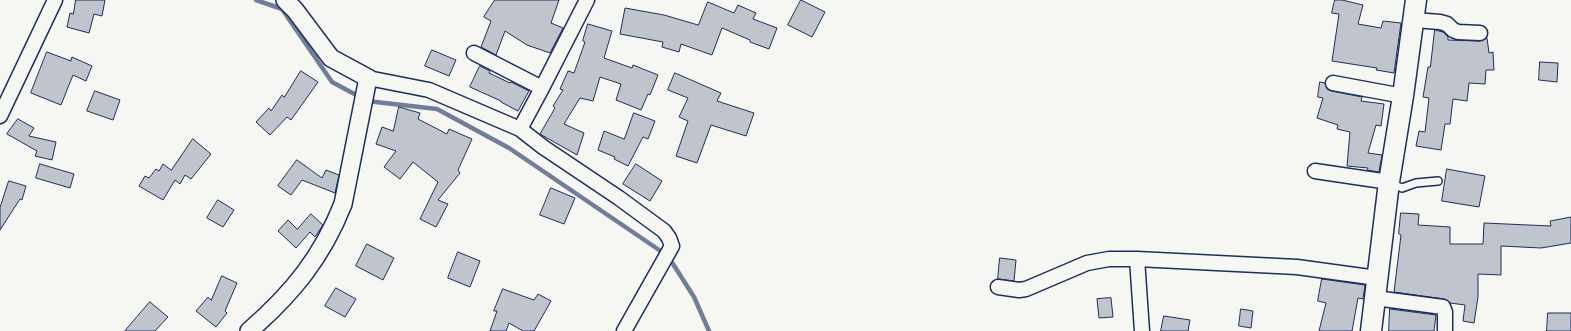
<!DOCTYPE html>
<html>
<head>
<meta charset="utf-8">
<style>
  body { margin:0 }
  canvas { display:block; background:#f6f6f2 }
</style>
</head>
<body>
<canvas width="1571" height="331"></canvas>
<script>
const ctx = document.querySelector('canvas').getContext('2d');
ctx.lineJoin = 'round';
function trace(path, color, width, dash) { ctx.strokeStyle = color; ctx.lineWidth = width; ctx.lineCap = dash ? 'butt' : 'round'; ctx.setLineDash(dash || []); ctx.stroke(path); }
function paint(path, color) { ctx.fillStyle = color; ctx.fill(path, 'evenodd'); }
trace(new Path2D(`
  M256,0l26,9 50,73 28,15
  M367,101l70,8 72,39 159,108 26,41 15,34`), '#717e99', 4.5);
const building = new Path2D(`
  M76,0h29l-3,16 -8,-2 -5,19 -22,-6 3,-14 3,1z
  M495,0h64l-8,23 12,5 -13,25 -23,-8 -22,-14 -9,24 -15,-8 10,-26 -7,-4z
  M801,0l24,12 -13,25 -24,-12z
  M1335,0h7l21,5 -5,19 23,4 2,-7 18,2 -7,50 -18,-3 1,-2 -45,-7 7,-47 -7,-1z
  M708,2l26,11 4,-8 18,8 -3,6 24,9 -8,21 -19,-7v-2l-28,-12 -10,27 -31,-11 -2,8 -17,-5 1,-5 -43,-8 5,-26 39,7 34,10z
  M588,24l24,7 -8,27 28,10 1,-3 25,10 -8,20 -2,-1 -7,16 -25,-10 5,-16 -21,-7 -7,24 -13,-3 -16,26 20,9 -7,22 -37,-21 15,-26 -2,-2 10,-16 -3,-1 8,-18 6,2 11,-31 -2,-1z
  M1435,30l8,2 5,5v3l32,1 7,-3 2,15 4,-1 1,18h-8l-1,14 -16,-1 -2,18 -14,-2 -3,25h-5l-4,26 -25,-4 3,-15 6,1 4,-34 -6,-1 5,-30h2z
  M432,50l24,10 -7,16 -24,-10z
  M47,52l24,9 1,-4 20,9 -6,15 -13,-6 -12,30 -30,-12z
  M1540,62l18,1 -1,19 -18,-2z
  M480,66l10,5 -1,2 21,10 1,-1 18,9 -11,20 -17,-9v-1l-31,-14z
  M301,71l17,11 -27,38 -4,-3 -17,18 -14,-13 13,-14 2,3 11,-16 2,2z
  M675,73l46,20 -4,8 37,12 -8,23 -35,-11 -14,38 -21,-7 12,-35 -9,-4 9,-19 -20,-8z
  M1320,82l5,1 2,6 4,2 31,6 -1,4 23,3 -3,22 -5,-1 -8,28 14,2 -3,17 -12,-2 1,-2 -21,-2 3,-34 -13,-3 1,-4 -21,-7 6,-20 -5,-1z
  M95,91l25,9 -7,20 -26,-9z
  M399,107l21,6 -2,6 29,15 2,-5 23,10 -14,31 2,3 -22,27 10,4 -12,23 -16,-8 18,-37 -25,-20 -13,17 -16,-12 12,-16 -20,-7 6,-17 11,4z
  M634,113l21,8 -7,18 -5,-2 -15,29 -14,-7 1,-2 -17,-7 6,-19 20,8z
  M18,119l16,9 -5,8 27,6 -4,18 -17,-4 2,-5 -30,-17z
  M193,139l18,15 -20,25 -6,-4 -5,9 -5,-4 -12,20 -24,-14 6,-10 4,2 7,-9 3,2 4,-7 8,6z
  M297,160l25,18 4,-8 13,5 -4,18 -33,-13 -11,15 -13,-9z
  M40,164l34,10 -4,14 -34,-10z
  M636,164l26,17 -12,20 -27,-17z
  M1447,169l38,7 -6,31 -37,-6z
  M9,181l17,5 -4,14 -2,-1 -20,31v-22z
  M551,188l24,10 -11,26 -24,-9z
  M218,200l16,10 -11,17 -16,-9z
  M1401,213l18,1 -1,11 32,2v17h33l1,-21 67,3 -1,-5 21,-4v26l-30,5 -40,-2v29l-23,-1v23l-4,26 -11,-2 2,-16 -15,-2 -6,-4 -50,-7 7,-57 -2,-1z
  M311,214l12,11 -8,12 -5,-5 -14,16 -18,-17 10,-11 9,9z
  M367,244l27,14 -11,22 -27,-14z
  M458,252l22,9 -10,26 -22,-9z
  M1000,258l16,2 -2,21 -16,-2z
  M222,276l15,7 -12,28 2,2 -11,14 -20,-16 12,-14 3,3z
  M1322,279l43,6 -2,14 -5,-1 -6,33h-33l7,-28 -8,-2z
  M336,288l20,11 -11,18 -20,-11z
  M503,289l31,11 4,-6 13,7 -17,30h-11l-14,-8 -3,8h-16l7,-20h-3z
  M1111,298l2,19 -14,1 -2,-19z
  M150,302l18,15 -13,14h-30z
  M1241,309l12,2 -2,17 -12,-2z
  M1390,309l46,6 -2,16h-45z
  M1548,313h23v18h-24z
  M1164,316l26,4 -2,11h-27z`);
paint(building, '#c0c4cd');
trace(building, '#1b2f5e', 1);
const service = new Path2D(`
  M1390,183l12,5 14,-5 22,-2`);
const minor = new Path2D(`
  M1414,20l26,2 7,2 6,6 5,2 22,1
  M474,53l68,35
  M368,78l61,12 91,39 23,18 76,51 45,33 5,7 3,8 -48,85
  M1333,83l70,13
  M0,116l55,-116
  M520,129l22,-41 45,-88
  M1315,171l74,11
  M1137,259l5,72
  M998,287l21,3 7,-1 61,-26 22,-4h28l160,8 80,11
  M1375,298l68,9 2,5v19`);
const tertiary = new Path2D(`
  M249,331c43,-37 73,-74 94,-127l25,-126 -37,-20 -36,-48 -10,-10`);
const secondary = new Path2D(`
  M1371,331l18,-149 14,-86 13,-96`);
trace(service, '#1b2f5e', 10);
trace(minor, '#1b2f5e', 17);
trace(tertiary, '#1b2f5e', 20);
trace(secondary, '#1b2f5e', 23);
trace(service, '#f6f6f2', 7);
trace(minor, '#f6f6f2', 14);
trace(tertiary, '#f6f6f2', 17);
trace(secondary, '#f6f6f2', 20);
</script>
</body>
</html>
